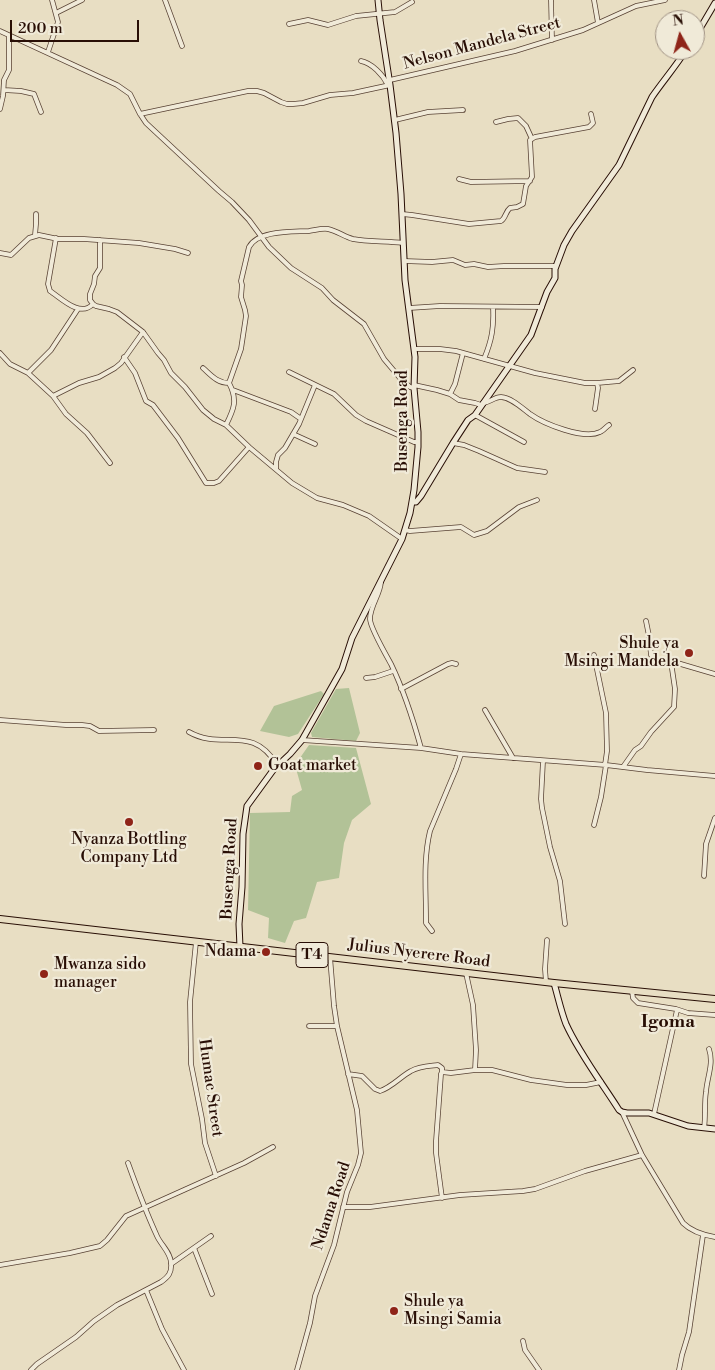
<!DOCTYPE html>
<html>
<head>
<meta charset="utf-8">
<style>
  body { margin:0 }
  #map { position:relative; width:715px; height:1370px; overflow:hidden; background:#e8dec3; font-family:"Libre Bodoni",serif }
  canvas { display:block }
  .north { position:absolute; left:655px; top:10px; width:50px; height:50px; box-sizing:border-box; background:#f0ead8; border:1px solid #a09284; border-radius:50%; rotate:353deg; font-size:14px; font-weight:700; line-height:20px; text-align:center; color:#280e05 }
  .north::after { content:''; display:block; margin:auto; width:18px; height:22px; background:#8f2418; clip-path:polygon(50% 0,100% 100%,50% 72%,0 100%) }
  .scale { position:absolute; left:10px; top:20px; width:129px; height:22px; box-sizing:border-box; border:2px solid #280e05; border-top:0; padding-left:6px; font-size:15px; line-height:18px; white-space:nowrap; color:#280e05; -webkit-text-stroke:4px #f0ead8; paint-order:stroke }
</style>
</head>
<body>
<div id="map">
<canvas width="715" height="1370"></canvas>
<div class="north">N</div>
<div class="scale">200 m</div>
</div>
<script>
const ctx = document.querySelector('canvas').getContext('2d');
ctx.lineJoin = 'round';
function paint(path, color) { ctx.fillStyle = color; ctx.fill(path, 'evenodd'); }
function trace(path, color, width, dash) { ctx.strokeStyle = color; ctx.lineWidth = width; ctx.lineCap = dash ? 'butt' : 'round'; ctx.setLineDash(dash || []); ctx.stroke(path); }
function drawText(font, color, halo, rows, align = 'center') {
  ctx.font = font + ' "Libre Bodoni",serif'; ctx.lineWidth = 4.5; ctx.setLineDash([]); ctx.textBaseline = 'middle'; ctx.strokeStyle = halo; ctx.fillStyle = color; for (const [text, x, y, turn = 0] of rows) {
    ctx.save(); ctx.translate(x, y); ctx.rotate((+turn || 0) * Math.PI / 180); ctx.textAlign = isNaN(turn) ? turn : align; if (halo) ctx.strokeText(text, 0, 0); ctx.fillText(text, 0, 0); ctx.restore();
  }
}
paint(new Path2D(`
  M349,688l11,45 -4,8 -44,-4 -1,-4 25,-44z
  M321,691l3,3 -26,40 -9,3 -29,-6 14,-25z
  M309,745l47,3 15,56 -19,16 -8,23 -5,35 -22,4 -11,36 -12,3 -9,22 -17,-5 1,-20 -21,-8 2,-97 40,-1 2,-16 10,-6 -7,-25z`), '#b2c297');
const street = new Path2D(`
  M165,0l17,46
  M551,0l1,40
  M594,0l4,23
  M56,13l26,-13
  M289,24l19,-4 20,5 28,-9 39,-4 17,-10
  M0,31l117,54 13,9 10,20 6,9 73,68 13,11 17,18 20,27 22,21 31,20 11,12 31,24 20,35 16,19 10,9 4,1
  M48,52l10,-30 -6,-22
  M361,61c11,2 22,14 27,24
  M390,80l125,-29 68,-21 53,-24 29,-6
  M4,90l17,1 13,3 7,18
  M0,109l3,-13 1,-16 5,-10v-34
  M140,114l108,-23h9l7,2 17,9 6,2h6l10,-1 27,-8 23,-2 37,-8
  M395,120l33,-8 35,-2
  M496,122l12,-3 10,-1 8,8 6,13
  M459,179l12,3 59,-1
  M402,214l10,1 57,9 32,-3c5,-3 4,-9 9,-13l7,-1 6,-3 3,-18 6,-9 -2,-37 5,-3 54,-10 4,-4 -2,-9
  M35,235l1,-11v-10
  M56,238l-8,46 2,7c11,7 30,27 43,13
  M100,240v28l-5,8 -1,8 -4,10v6l3,4 3,2 13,3 8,3 26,20 15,21 6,7 7,13 14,14 18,23 11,9 12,6 23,22 43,36 25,15 26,7 26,11 33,23
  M0,253l11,2 18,-17 10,-3 19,4h26l55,4 36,6 13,4
  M404,261l28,1 21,-2 12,5 9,-1 14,3 16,-1h52
  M409,308l31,-2 102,1
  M414,349h26l16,2 79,22 50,10h12l1,5 -3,21
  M0,353l10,11 18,9 25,23 13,18 21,19 23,30
  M124,357l11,16 11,28 7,4 25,33 28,45h8l5,-2 30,-34
  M484,359c8,-19 10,-32 9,-52
  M203,368c8,7 14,15 26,15
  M289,372l45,22 22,21 10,6 48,21h4
  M28,373l23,-23 27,-41
  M597,383l22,-2 14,-11
  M414,385l23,5 13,4 9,6 16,3 6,2
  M233,390l58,22 10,7
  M450,394l5,-10 8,-31
  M53,396l26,-13 20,-6 16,-9 6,-5 22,-31
  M483,403c6,0 11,-6 18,-6 11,1 21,11 29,17 14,10 54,26 70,18 3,-1 6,-5 9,-7
  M475,415l49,27
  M226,425c8,-16 12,-25 3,-42l12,-34 5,-33 -1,-6 -4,-13 1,-12 -1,-4 8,-34c9,-17 43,-15 60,-16 7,-1 13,-3 19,-2 9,2 17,8 25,10 15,3 34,2 50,4
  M293,434l22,10
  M453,443l11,2 15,6 38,17 28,4
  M276,469v-7l2,-7 7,-7 14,-24 16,-39
  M405,530l5,1 51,-4 13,8 13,-4 32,-24 18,-7
  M381,582c-1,13 -11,24 -11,37 0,8 16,36 21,45 13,27 22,55 30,84
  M646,621l3,15 2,19 2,2 6,3 15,2 41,12
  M594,655l12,58 1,38 -2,14
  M366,678l9,-1 18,-6
  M401,689l47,-25 4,-1 4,1
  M485,710l28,48
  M0,720l66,5h16l8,1 9,5 55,-1
  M189,732c33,19 63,-9 88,33
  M302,740l119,8 40,6 145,11 41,5 68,6
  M543,761l-2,38 1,9 8,39 10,34 5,43
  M623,767l12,-17 6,-4 10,-14 23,-25 1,-18 -4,-27
  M594,825l7,-28 5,-32
  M704,876l2,-32 9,-26
  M432,931l-6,-8v-4c0,-29 -3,-59 4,-88l26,-62 5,-15
  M196,942l-6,60 1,62 11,55 3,24 11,33
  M466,973l7,32 3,45 -1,20
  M546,982l-1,-13 2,-29
  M632,991l1,7 5,5 38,6 12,4 27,2
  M309,1026h28
  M348,1074l14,2 13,13 5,2c12,-4 20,-14 31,-20 8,-5 18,-5 27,-6l4,3v4
  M622,1112l20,43 41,68c9,9 20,12 32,14
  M654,1114l23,-104
  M704,1128c2,-12 0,-24 2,-36 1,-15 8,-28 3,-43
  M442,1198l-6,-45v-12l5,-67 1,-2 9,1 24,-3h17l39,10 36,5h19l15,-3
  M343,1207h27l90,-12 63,-4 12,-2 50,-18 57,-16
  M194,1248l18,46
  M171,1264l40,-28
  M0,1265l70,-12 30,-7 7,-6 19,-24 118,-53 29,-16
  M146,1290l16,39 22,41
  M523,1341l2,9 14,20
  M31,1370l6,-6 39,-27 18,-16 23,-16 44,-23c7,-5 11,-9 10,-19 0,-10 -10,-18 -14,-27 -11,-24 -20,-48 -29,-73
  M297,1370l13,-47 5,-27 19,-51 13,-53 11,-27 3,-12 -4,-43 -20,-84 -3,-20 -4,-49
  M679,1370l3,-15 7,-23 14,-97`);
const secondary = new Path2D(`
  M695,37l20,-34
  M412,502h4l5,-6 32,-53 15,-23 7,-5 56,-80 16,-43 8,-14v-9l9,-24 8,-14 47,-66 33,-68c11,-16 24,-31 34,-47
  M240,947l-1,-23 3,-37 1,-53 4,-28 27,-37 16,-15 12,-14 40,-71 10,-31 50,-99 8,-26 4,-23 4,-43v-15l-4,-44 1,-31 -10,-77 -4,-86 -5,-61 -6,-48 -10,-65 -2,-20
  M554,983c4,14 7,28 12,41 13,29 36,59 53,86l3,2 5,1h22l39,13 27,3`);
const highway = new Path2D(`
  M0,919l554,64 161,16`);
trace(street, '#584234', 5.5);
trace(secondary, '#280e05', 7);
trace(highway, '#280e05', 8);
trace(street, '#f0ead8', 4);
trace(secondary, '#f0ead8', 5);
trace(highway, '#e8dec3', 6);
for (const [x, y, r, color] of [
  [689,653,5,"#8f2418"],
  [258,766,5,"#8f2418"],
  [129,822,5,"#8f2418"],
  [266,952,5,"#8f2418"],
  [44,974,5,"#8f2418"],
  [394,1311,5,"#8f2418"]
]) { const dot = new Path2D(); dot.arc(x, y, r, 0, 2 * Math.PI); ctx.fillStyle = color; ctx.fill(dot); trace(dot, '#f0ead8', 2); }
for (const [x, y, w] of [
  [312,955,32]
]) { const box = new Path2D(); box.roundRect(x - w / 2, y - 12.5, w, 25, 4); ctx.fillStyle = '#f0ead8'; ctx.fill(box); trace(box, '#280e05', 1); }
drawText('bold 15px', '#280e05', null, [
  ["T4",312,955]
]);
drawText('16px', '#280e05', '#f0ead8', [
  ["Nelson Mandela Street",482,44,-15],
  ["Busenga Road",403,421,-90],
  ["Busenga Road",230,869,-87],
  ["Julius Nyerere Road",419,954,7],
  ["Humac Street",210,1088,82],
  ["Ndama Road",332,1206,-72]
]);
drawText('16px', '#280e05', '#f0ead8', [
  ["Shule ya",679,644,"right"],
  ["Msingi Mandela",679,662,"right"],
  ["Goat market",268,766],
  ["Nyanza Bottling",129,840,"center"],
  ["Company Ltd",129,858,"center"],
  ["Ndama",256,952,"right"],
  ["Mwanza sido",54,965],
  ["manager",54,983],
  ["Shule ya",404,1302],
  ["Msingi Samia",404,1320]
], 'left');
drawText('bold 18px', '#280e05', '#f0ead8', [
  ["Igoma",668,1023]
]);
</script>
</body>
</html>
